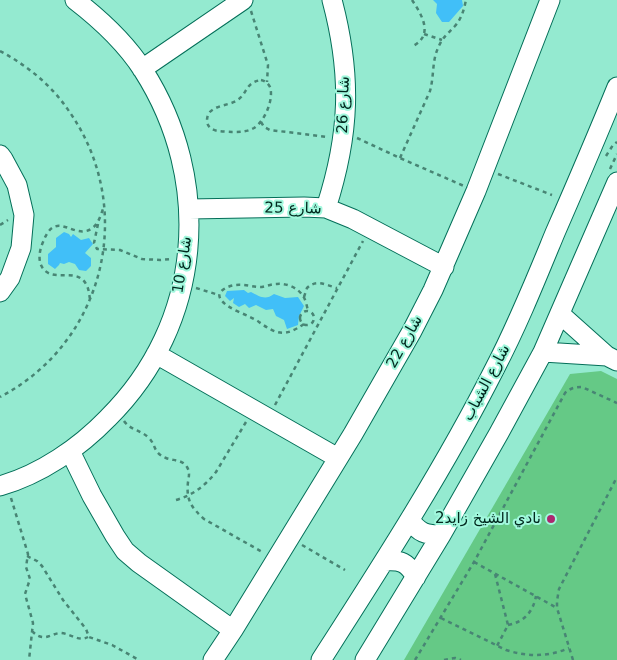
<!DOCTYPE html>
<html>
<head>
<meta charset="utf-8">
<style>
  body { margin:0 }
  canvas { display:block; background:#94ead0 }
</style>
</head>
<body>
<canvas width="617" height="660"></canvas>
<script>
const ctx = document.querySelector('canvas').getContext('2d');
ctx.lineJoin = 'round';
function paint(path, color) { ctx.fillStyle = color; ctx.fill(path, 'evenodd'); }
function trace(path, color, width, dash) { ctx.strokeStyle = color; ctx.lineWidth = width; ctx.lineCap = dash ? 'butt' : 'round'; ctx.setLineDash(dash || []); ctx.stroke(path); }
function drawText(font, color, halo, rows, align = 'center') {
  ctx.font = font + ' "DejaVu Sans","Noto Sans Arabic",sans-serif'; ctx.lineWidth = 4; ctx.setLineDash([]); ctx.textBaseline = 'middle'; ctx.strokeStyle = halo; ctx.fillStyle = color; for (const [text, x, y, turn = 0] of rows) {
    ctx.save(); ctx.translate(x, y); ctx.rotate((+turn || 0) * Math.PI / 180); ctx.textAlign = isNaN(turn) ? turn : align; if (halo) ctx.strokeText(text, 0, 0); ctx.fillText(text, 0, 0); ctx.restore();
  }
}
paint(new Path2D(`
  M433,0h29l1,6 -14,16h-7l-6,-9 1,-9z
  M64,232l5,2 2,3 2,-3 8,6 8,-2 4,6 -8,9 6,5v8l-5,5 -7,-1 -4,-6 -6,-2 -5,2 -4,-1 -1,2 -4,4 -7,-5v-10l8,-7v-9z
  M244,290l4,3 3,-1c8,4 14,9 23,2l11,4 13,-1 6,9 -5,10 -1,9 -11,4 -3,-9 -8,-4 -3,-7 -7,1 -10,-5 -7,3 -4,-4 -6,3 -6,-4 1,-5 -4,3 -5,-5 2,-5z`), '#41bff8');
paint(new Path2D(`
  M601,371l16,8v281h-213l166,-286z`), '#65c986');
const minor = new Path2D(`
  M142,69l101,-69
  M0,155l3,4 14,26 7,30 -3,33 -11,30 -10,14
  M326,208c24,-74 26,-133 6,-208
  M189,209l115,-2 22,1 27,11 91,48
  M560,314l47,42 10,5
  M543,352l64,4
  M156,354l182,104
  M70,451l22,45 23,40 10,15 14,12 94,67
  M0,486c41,-12 79,-38 108,-68 95,-94 106,-237 35,-348 -18,-28 -42,-50 -68,-70
  M410,520c9,13 16,15 31,15
  M385,561c16,-1 22,1 31,16
  M213,660l20,-30 120,-196 59,-103 21,-41 43,-99 74,-191
  M321,660c61,-95 123,-191 174,-292 23,-44 41,-89 60,-135 21,-48 42,-97 62,-146
  M365,660l76,-125 58,-102 44,-81 74,-170`);
trace(minor, '#046f59', 21);
trace(new Path2D(`
  M412,0c10,15 22,35 1,46
  M251,11l17,54 -1,17
  M424,34l18,6
  M0,51c26,14 49,32 66,56 72,97 41,234 -66,290
  M261,80c4,1 7,3 9,7 4,12 -5,34 -16,41 -7,4 -14,4 -22,4 -9,-1 -24,1 -25,-11 0,-4 1,-8 4,-10 7,-6 18,-6 25,-10 13,-8 8,-18 25,-21z
  M261,122l3,5 6,3 58,7
  M357,138l43,20 64,28
  M606,156l7,-11 4,-3
  M400,158l30,-67c4,-14 2,-30 8,-43 5,-12 10,-14 17,-22 7,-8 9,-17 11,-26
  M610,169l7,-15
  M498,174l54,21
  M98,224l-4,19 3,6 23,1 22,9 18,1 11,-1
  M0,225l8,-5
  M196,288l23,7
  M304,297l3,-9c9,-9 19,-3 30,0
  M90,299c-1,-5 -1,-10 -4,-15 -10,-18 -36,1 -45,-19 -3,-7 -1,-16 2,-23 13,-34 30,-2 48,-13 8,-5 10,-15 13,-23
  M300 318a7 7 0 1 1 14 0a7 7 0 1 1-14 0Z
  M304,324c-19,13 -27,11 -45,-2 -9,-7 -34,-13 -39,-24 -2,-4 1,-7 4,-9 13,-8 25,-2 38,-2 5,-1 10,-3 15,-3 10,-1 21,4 26,12 3,4 4,11 5,15
  M275,405l88,-164
  M124,421c6,9 17,9 25,17 7,7 4,15 17,20 7,3 16,1 21,9 3,5 2,9 1,15 -2,18 3,25 16,37l60,34
  M11,498l17,56 -2,13 4,12 -5,15 8,29 -4,37
  M176,500c17,-5 29,-14 40,-28l30,-50
  M302,545l43,25
  M27,556l10,5 5,5 21,34 23,29 3,8 23,8 27,15
  M474,562l83,46
  M495,574l13,51 -11,21
  M441,618l65,32c22,7 42,7 63,-2
  M508,625c16,-3 25,-13 28,-29
  M32,631c3,3 5,5 10,6 7,1 12,-4 19,-4 11,1 17,9 27,4
  M415,660l59,-98 91,-169c6,-5 9,-6 17,-6l35,16
  M444,660l11,-2 6,2
  M573,660l-16,-52v-7l2,-12 58,-112`), '#488574', 2.5, [4, 4]);
trace(minor, '#fff', 19);
for (const [x, y, r, color] of [
  [551,519,5,"#ac276f"]
]) { const dot = new Path2D(); dot.arc(x, y, r, 0, 2 * Math.PI); ctx.fillStyle = color; ctx.fill(dot); trace(dot, '#a1f8dd', 2); }
drawText('15px', '#01281e', '#a1f8dd', [
  ["شارع 26",344,105,-88],
  ["شارع 25",293,209,1],
  ["شارع 10",183,265,-81],
  ["شارع 22",405,342,-61],
  ["شارع الشباب",487,383,-62]
]);
drawText('15px', '#01281e', '#a1f8dd', [
  ["نادي الشيخ زايد2",541,519]
], 'right');
</script>
</body>
</html>
